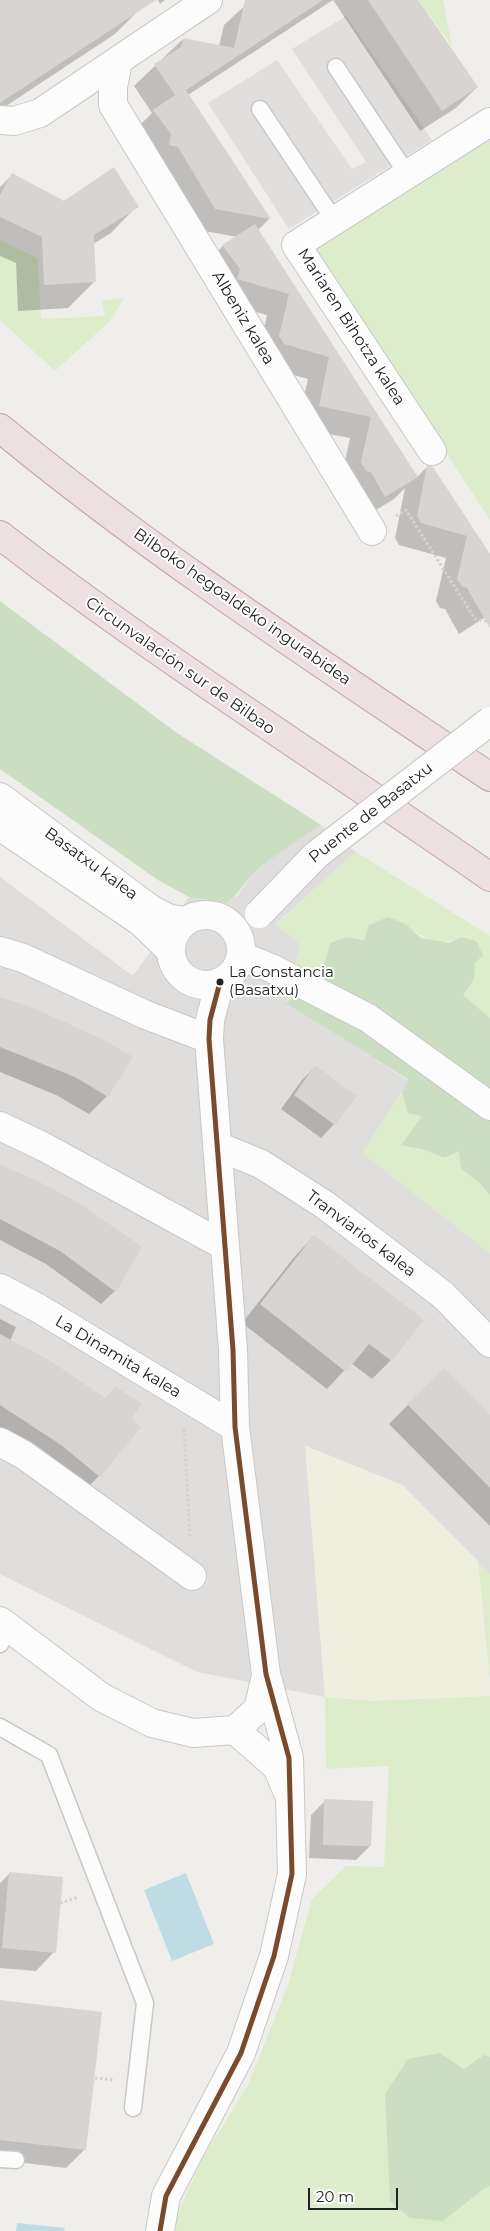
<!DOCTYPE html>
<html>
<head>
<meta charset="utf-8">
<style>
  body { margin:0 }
  #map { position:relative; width:490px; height:2231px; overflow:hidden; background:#f0eeeb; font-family:Montserrat,sans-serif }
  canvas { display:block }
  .scale { position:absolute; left:308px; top:2188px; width:90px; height:22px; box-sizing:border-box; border:2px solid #222; border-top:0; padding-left:6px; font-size:15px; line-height:18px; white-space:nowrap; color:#222; -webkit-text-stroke:4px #fff; paint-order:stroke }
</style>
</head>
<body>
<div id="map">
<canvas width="490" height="2231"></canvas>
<div class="scale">20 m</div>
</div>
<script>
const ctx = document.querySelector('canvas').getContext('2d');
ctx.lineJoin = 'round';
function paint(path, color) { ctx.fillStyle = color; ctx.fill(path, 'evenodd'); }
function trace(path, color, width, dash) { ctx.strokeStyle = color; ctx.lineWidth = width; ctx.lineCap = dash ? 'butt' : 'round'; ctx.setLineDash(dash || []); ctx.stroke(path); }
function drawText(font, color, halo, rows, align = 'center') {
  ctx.font = font + ' Montserrat,sans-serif'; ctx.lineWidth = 4; ctx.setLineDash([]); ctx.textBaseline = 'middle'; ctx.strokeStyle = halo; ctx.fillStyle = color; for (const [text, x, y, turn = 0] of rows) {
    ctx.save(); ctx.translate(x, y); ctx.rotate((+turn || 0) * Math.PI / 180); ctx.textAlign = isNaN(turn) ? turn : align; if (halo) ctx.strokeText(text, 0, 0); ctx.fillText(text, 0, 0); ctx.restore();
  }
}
paint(new Path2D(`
  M321,825l35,27 -80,72 24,20 -14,58 123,79 -46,72 127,100v321l-88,-89 -96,-39 19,251 -128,-25 -197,-98v-697l133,99 56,-79 38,6 11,-8 11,-17 25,-22z`), '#dfdedc');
paint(new Path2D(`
  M305,1446l97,39 76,76 12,135 -116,5 -49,-4z`), '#efefdf');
paint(new Path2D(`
  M418,0h25l9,46z
  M489,140l1,1v379l-177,-271 165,-108z
  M0,240l38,18 3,61 64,-3 -3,-15 22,-3 -13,22 -56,51 -55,-51z
  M356,852l134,84v82l-27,-23c19,-27 12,-31 -2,-58 -22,11 -38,2 -55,-13l-42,16 -18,-3 -16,6c-7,34 -19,39 -44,60l14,-59 -24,-19z
  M402,1092l7,20 14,4 -22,29 24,5 20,8 15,-7 1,18 18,13 11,13v58l-128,-100z
  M478,1562l12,12v108l-12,-121z
  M490,1696v361l-6,-1 -20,13 -24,-16 -51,105 1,43 92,-11 8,-4v45h-316l2,-15 28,-60 44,-71 40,-100 24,-86 34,-33 38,1 5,-101 -63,3 -1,-72 49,4z`), '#ddeccb');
paint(new Path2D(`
  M0,601l177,132 144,92c-24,16 -49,31 -70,51 -9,9 -13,19 -24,27l-38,-6 -31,-17 -158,-111z
  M388,917l18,7 15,14 28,5 12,-6 15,4 7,14 -8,8 -1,16 -11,16 27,23v177l-11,-13 -18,-13 -2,-18 -14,7 -20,-8 -24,-5 21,-29 -14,-3 -6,-21 7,-12 -123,-77c25,-21 37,-26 44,-60l16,-6 18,3 5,-15z
  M440,2053l24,16 20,-14 6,2v129l-8,4 -39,31 -33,-3 -20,-17 -5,-107 23,-35z`), '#cbdec1');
paint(new Path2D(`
  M346,16l86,124 -143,89 -81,-126 69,-43 75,109 14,-7 -74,-113z`), '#e0dfde');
paint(new Path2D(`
  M186,1873l28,71 -42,17 -28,-71z
  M17,2223l48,5 -1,3h-48z`), '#bfdbe3');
paint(new Path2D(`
  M0,0h131l7,11 -23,23 -115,76z
  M158,0h7l-5,4z
  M251,0h82l-145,95 81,124 -12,12 160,246 10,-10 63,90v57l-31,20 -14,-25 -5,-1 -4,-7 10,-43 -47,-13 -4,-7 10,-50 -11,11 -31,19 -23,-33 10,-47 -53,-10 11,-49 -46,-13 -4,-8 9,-43 -51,-14 2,-10 -17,-23 22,-22 14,-9 -43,-8 -61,-97 19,-19 -18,-27 49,-47 36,7 5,-21z
  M333,0h83l61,87 -21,21 -36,23z
  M12,175l52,27 73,4 -26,27 -18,11 2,37 -27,27 -50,3 -2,-48 -16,-7v-69z
  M0,999l107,97 -18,18 -33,-19 -56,-23z
  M315,1067l19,57 -13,14 -40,-29 21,-29z
  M0,1167l115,124 -14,13 -55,-40 -46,-24z
  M314,1236l108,84 -31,40 -19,19 -21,-16 -24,26 -85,-66 54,-68z
  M0,1319l16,8 -6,14 120,77 -31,58 -25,25 -74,-56z
  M444,1369l46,48v109l-101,-102z
  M325,1801l45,45 -14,14 -47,-2 2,-43z
  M9,1874l45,78 -18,19 -36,-3v-85z
  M0,2001l85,148 -19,19 -66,-8z`), '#0003');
paint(new Path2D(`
  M0,0h156l-156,103z
  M245,0h78l-137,90 85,129 -56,-10 -37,-62 -9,-2 2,-11 -18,-24 22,-15 -21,-31 27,-17 2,-9 51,10z
  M368,0h50l60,87 -36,24z
  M114,167l25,40 -45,28 2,47 -52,3 -2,-48 -42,-20v-22l12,-22 52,28z
  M255,224l163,253 -33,20 -14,-25 -5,-1 -5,-9 10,-45 -52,-11 10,-49 -45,-13 -5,-8 10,-42 -52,-15 3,-10 -18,-24z
  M427,465l6,2 57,87v74l-23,-40 -5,-2 -5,-7 10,-43 -46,-13 -4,-7z
  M0,997l31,10 73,33 29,17 -25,40 -33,-20 -75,-30z
  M315,1065l42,31 -22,29 -41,-30z
  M0,1165l34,14 45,24 63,44 -26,45 -56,-41 -60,-32z
  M314,1235l110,85 -32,41 -23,-17 -23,28 -86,-68z
  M0,1334l49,26 56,38 11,-11 26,17 -10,14 9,9 -41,50 -39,-32 -61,-40z
  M444,1368l46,47v73l-83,-84z
  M324,1799l49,2 -2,45 -48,-1z
  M9,1872l54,5 -7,76 -54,-5z
  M0,2000l102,12 -16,138 -86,-10z`), '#d7d4d2');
const lane = new Path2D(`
  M336,67l71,107
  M260,109l74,111
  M0,1644l9,-16
  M0,1727l49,28 96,248 -12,105
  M0,2159l16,1`);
const street = new Path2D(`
  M118,61l-5,26v18l259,426
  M0,120l14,1 26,-8 168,-113
  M432,451l-136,-206 194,-123
  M0,797l152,113 18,9 17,2
  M0,826l141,96 30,29
  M171 950a35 35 0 1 1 70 0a35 35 0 1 1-70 0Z
  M0,951l23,7 123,57 63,24
  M241,956l30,12 97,50 122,88
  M0,1126l44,21 181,99
  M217,1146l44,18 64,41 118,90 47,48
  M0,1288l38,20 197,119
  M0,1442l24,13 168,121
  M0,1621l101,76 51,26 41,10 42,-3 23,-21 8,-33
  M235,1730l42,37 11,26
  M160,2231l6,-35 75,-143 33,-97 18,-82 -3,-116 -23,-84 -31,-247 -2,-77 -24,-311 1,-19 10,-38`);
const highway = new Path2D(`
  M0,428c155,128 324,237 490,349
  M0,535c158,122 327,228 490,342`);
trace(lane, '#c9c8c7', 19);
trace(street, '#c9c8c7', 30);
trace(highway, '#c5a2ac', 30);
trace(new Path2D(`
  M396,516l10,-6 69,109 15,3
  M184,1429l6,109
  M60,1903l19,-6
  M95,2078l19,2`), '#dccecd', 3, [2.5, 2.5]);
trace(lane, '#fdfcfc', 16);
trace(street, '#fdfcfc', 28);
trace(highway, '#ece0e2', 28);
const streetBridge = new Path2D(`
  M259,914l57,-59 174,-134`);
trace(streetBridge, '#c9c8c7', 30, []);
trace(streetBridge, '#fdfcfc', 28);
trace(new Path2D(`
  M160,2231l6,-35 75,-143 33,-97 18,-82 -3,-116 -23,-84 -31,-247 -2,-77 -24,-311 1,-19 10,-38`), '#7a4b2a', 5);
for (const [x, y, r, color] of [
  [220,982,4.5,"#222"]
]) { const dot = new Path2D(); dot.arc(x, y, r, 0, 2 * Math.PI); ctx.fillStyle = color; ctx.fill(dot); trace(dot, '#fff', 2); }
drawText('15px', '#222', '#fff', [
  ["La Constancia",229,973],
  ["(Basatxu)",229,991]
], 'left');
drawText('16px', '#222', '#fff', [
  ["Albeniz kalea",243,318,59],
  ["Mariaren Bihotza kalea",351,327,57],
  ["Bilboko hegoaldeko ingurabidea",242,607,35],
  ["Circunvalación sur de Bilbao",180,666,35],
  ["Puente de Basatxu",371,813,-38],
  ["Basatxu kalea",91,864,36],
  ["Tranviarios kalea",361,1234,37],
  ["La Dinamita kalea",118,1357,31]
]);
</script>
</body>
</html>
